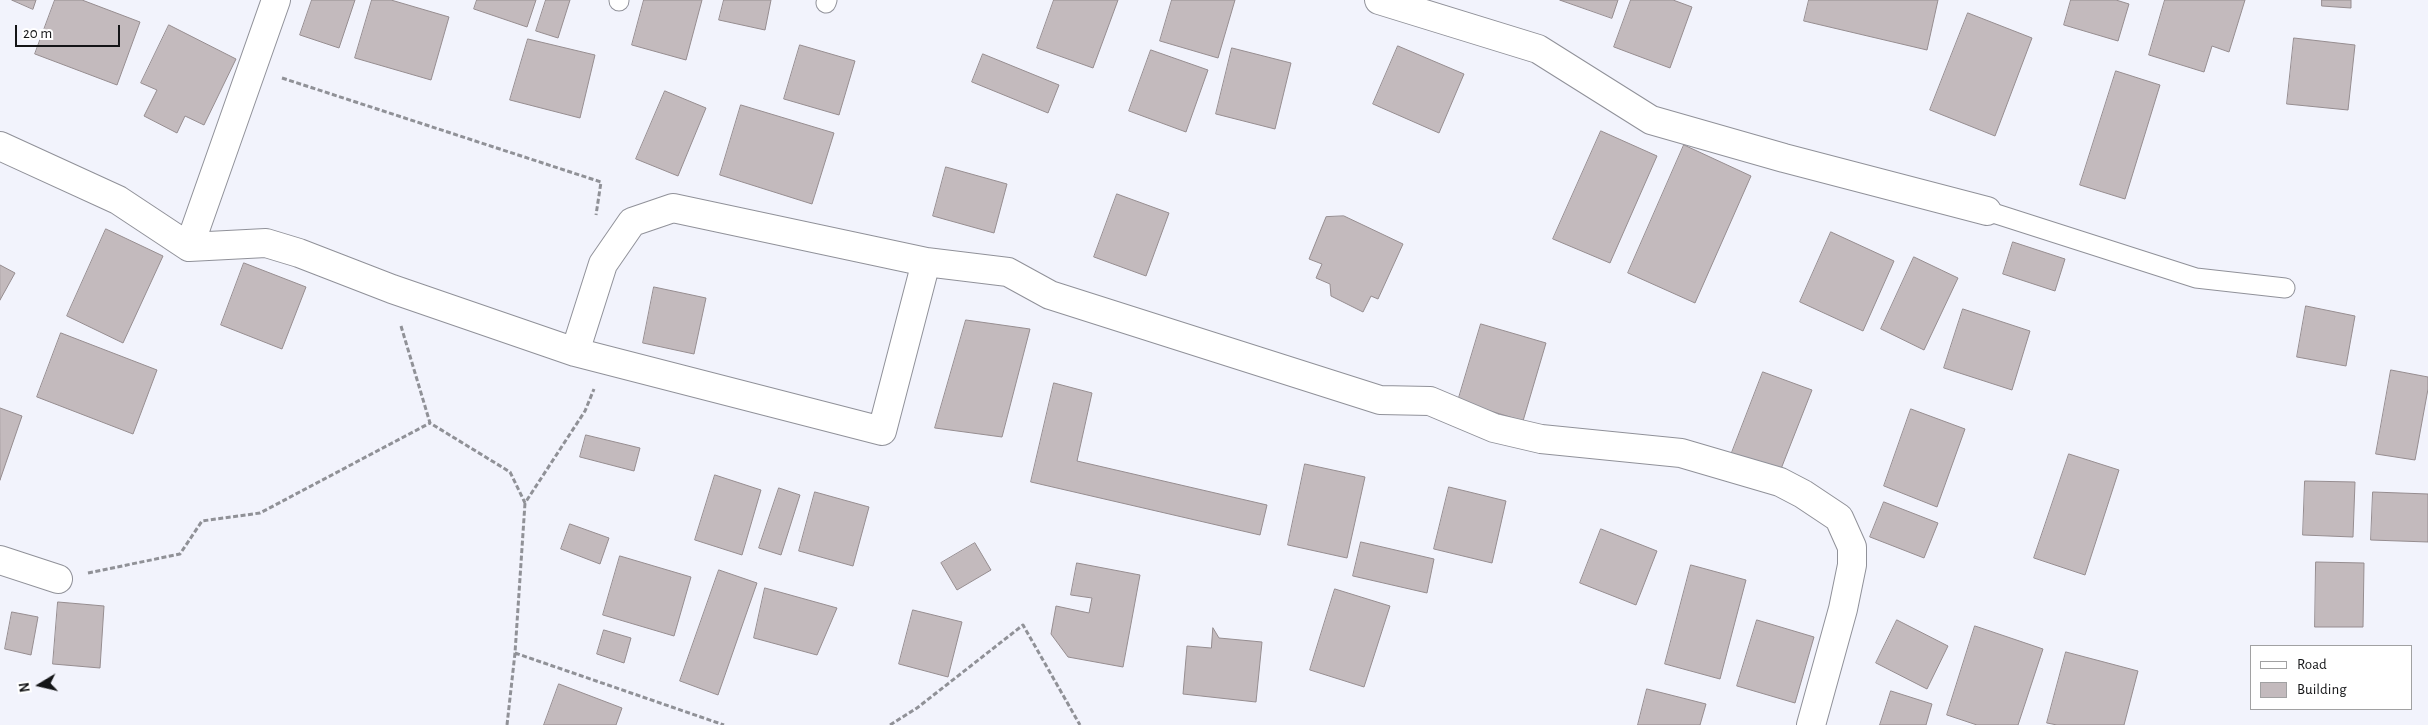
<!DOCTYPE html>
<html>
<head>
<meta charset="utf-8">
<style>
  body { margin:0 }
  #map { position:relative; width:2428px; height:725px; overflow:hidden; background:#f2f3fc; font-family:"Alegreya Sans",sans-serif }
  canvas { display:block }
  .legend { position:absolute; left:2250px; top:645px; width:162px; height:65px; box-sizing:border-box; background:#fff; border:1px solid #a1a1a2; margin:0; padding:6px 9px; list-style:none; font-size:15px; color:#141517 }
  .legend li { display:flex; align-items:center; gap:10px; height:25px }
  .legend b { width:25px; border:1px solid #a1a1a2 }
  .north { position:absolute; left:15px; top:660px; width:50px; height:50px; -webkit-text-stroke:4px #fff; paint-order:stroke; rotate:261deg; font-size:14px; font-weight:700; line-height:20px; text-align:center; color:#141517 }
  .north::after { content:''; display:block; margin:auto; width:18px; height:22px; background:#141517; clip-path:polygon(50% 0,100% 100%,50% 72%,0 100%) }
  .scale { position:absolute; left:15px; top:25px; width:105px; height:22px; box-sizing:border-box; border:2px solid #141517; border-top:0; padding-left:6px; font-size:15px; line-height:18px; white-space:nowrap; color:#141517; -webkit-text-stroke:4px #fff; paint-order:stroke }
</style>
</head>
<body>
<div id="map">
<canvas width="2428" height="725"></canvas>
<ul class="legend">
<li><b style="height:6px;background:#fff"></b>Road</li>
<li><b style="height:14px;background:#c3babd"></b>Building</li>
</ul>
<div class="north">N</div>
<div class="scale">20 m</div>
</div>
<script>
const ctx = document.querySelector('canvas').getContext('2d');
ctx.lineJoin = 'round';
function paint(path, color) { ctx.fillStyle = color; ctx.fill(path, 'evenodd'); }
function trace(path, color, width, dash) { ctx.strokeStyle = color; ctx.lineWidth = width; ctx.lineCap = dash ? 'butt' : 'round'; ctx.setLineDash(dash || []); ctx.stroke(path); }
const building = new Path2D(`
  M12,0h24l-3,9z
  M55,0h27l58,22 -23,63 -82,-31z
  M312,0h43l-16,48 -39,-13z
  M372,0h19l58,17 -18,63 -76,-22z
  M477,0h59l-9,27 -53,-18z
  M546,0h24l-12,38 -22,-7z
  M644,0h58l-16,60 -54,-15z
  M724,0h47l-6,30 -46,-10z
  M1054,0h64l-25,68 -56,-20z
  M1172,0h63l-17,58 -58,-17z
  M1560,0h58l-6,18z
  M1631,0h42l19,7 -22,61 -56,-21z
  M1809,0h129l-11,50 -123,-29z
  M2071,0h45l13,4 -11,37 -54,-16z
  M2165,0h80l-16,52 -17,-6 -8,26 -55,-17z
  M2322,0h29v8l-29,-2z
  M1968,13l64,25 -37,98 -65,-26z
  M169,25l67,34 -32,66 -19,-9 -8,17 -33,-17 13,-26 -16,-7z
  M2294,38l61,7 -7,65 -61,-6z
  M528,39l67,16 -15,63 -70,-18z
  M800,45l55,16 -16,54 -55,-16z
  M1398,46l66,28 -25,59 -66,-29z
  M1232,48l59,15 -16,66 -59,-15z
  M1151,50l57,20 -22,62 -57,-21z
  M983,54l76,31 -11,28 -76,-31z
  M2116,71l44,14 -35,114 -45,-14z
  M665,91l41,17 -28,68 -42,-17z
  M741,105l93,28 -22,71 -92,-29z
  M1601,131l56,25 -47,107 -57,-24z
  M1684,145l67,31 -56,127 -67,-30z
  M946,167l61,17 -13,49 -61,-17z
  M1117,194l52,19 -23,63 -52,-19z
  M1344,216l59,28 -25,55 -7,-3 -8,16 -32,-16 -1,-12 -14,-6 6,-14 -13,-5 17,-42z
  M106,229l57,27 -40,87 -56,-27z
  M1831,232l63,29 -31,70 -63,-29z
  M2013,242l52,17 -10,32 -52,-17z
  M1914,257l44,21 -34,72 -43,-21z
  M244,263l62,24 -24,62 -61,-24z
  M0,265l15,8 -15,27z
  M654,287l52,11 -12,56 -51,-11z
  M2306,306l49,10 -9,50 -49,-9z
  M1963,309l67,22 -18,59 -68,-22z
  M966,320l64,9 -28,108 -67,-9z
  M1481,324l65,19 -23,78 -65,-20z
  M61,333l96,37 -24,64 -96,-37z
  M2391,370l37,7v12l-13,71 -39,-6z
  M1763,372l49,18 -33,84 -48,-19z
  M1054,383l38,10 -15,68 190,44 -7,30 -229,-53z
  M0,408l22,8 -22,64z
  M1911,409l54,20 -28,78 -53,-21z
  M586,435l54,13 -6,23 -54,-14z
  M2069,454l50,16 -34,105 -51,-17z
  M1305,464l60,13 -18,81 -59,-13z
  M715,475l46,15 -19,65 -47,-15z
  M2305,481l50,1 -2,55 -50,-2z
  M1449,487l57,14 -14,62 -58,-14z
  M779,488l21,7 -19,60 -22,-7z
  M815,492l54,15 -16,59 -54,-15z
  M2373,492l55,2v48l-57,-2z
  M1884,502l54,21 -14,35 -54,-21z
  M570,524l39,14 -9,26 -39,-15z
  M1601,529l56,22 -21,54 -56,-22z
  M1361,542l73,17 -7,34 -74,-17z
  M975,543l16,27 -34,20 -16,-27z
  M620,556l71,21 -17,59 -71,-21z
  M2316,562l48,1 -1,64h-48z
  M1077,563l63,12 -17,92 -55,-10 -17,-23 5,-28 33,7 3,-15 -21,-3z
  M1691,565l55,15 -26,99 -55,-15z
  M719,570l38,13 -39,112 -38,-14z
  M765,588l72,20 -20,47 -63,-17z
  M1335,589l55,17 -26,81 -54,-17z
  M58,602l46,4 -4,62 -47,-4z
  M913,610l49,12 -14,55 -49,-13z
  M12,612l26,5 -7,38 -26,-6z
  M1757,620l57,17 -19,66 -58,-17z
  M1897,620l51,26 -21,43 -51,-26z
  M1975,626l68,23 -25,76h-41l-30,-10z
  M1213,628l6,10 43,4 -6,60 -73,-8 4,-48 24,2z
  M604,630l27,8 -7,25 -27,-9z
  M2066,652l72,19 -14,54h-67l-10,-2z
  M559,684l63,24 -6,17h-72z
  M1647,689l59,15 -6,21h-62z
  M1891,691l41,13 -6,21h-46z`);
paint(building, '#c3babd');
trace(building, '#968d90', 1);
const lane = new Path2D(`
  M619,1v-1
  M826,3l1,-3
  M1987,211l209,67 89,10`);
const street = new Path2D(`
  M1379,0l159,49 113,71 133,38 203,53
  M0,146l118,54 71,47 77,-4 33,10 93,36 183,63 307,79 44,-169 -253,-54 -41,14 -29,42 -28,88
  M189,247l87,-247
  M926,262l82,10 42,23 330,105 50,1 64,27 47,11 140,14 99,29 23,12 36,24 13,29v18l-9,44 -32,116
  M0,560l58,19`);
trace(lane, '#909199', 21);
trace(street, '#909199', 30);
trace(new Path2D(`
  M282,78l319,104 -5,33
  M401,326l29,97 80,49 15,31 60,-92 9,-22
  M88,573l92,-19 22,-33 58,-8 170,-90
  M515,653l209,72
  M507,725l8,-72 10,-150
  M890,725l27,-17 106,-83 57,100`), '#909197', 3, [5, 2.5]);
trace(lane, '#fff', 19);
trace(street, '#fff', 28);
</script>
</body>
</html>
